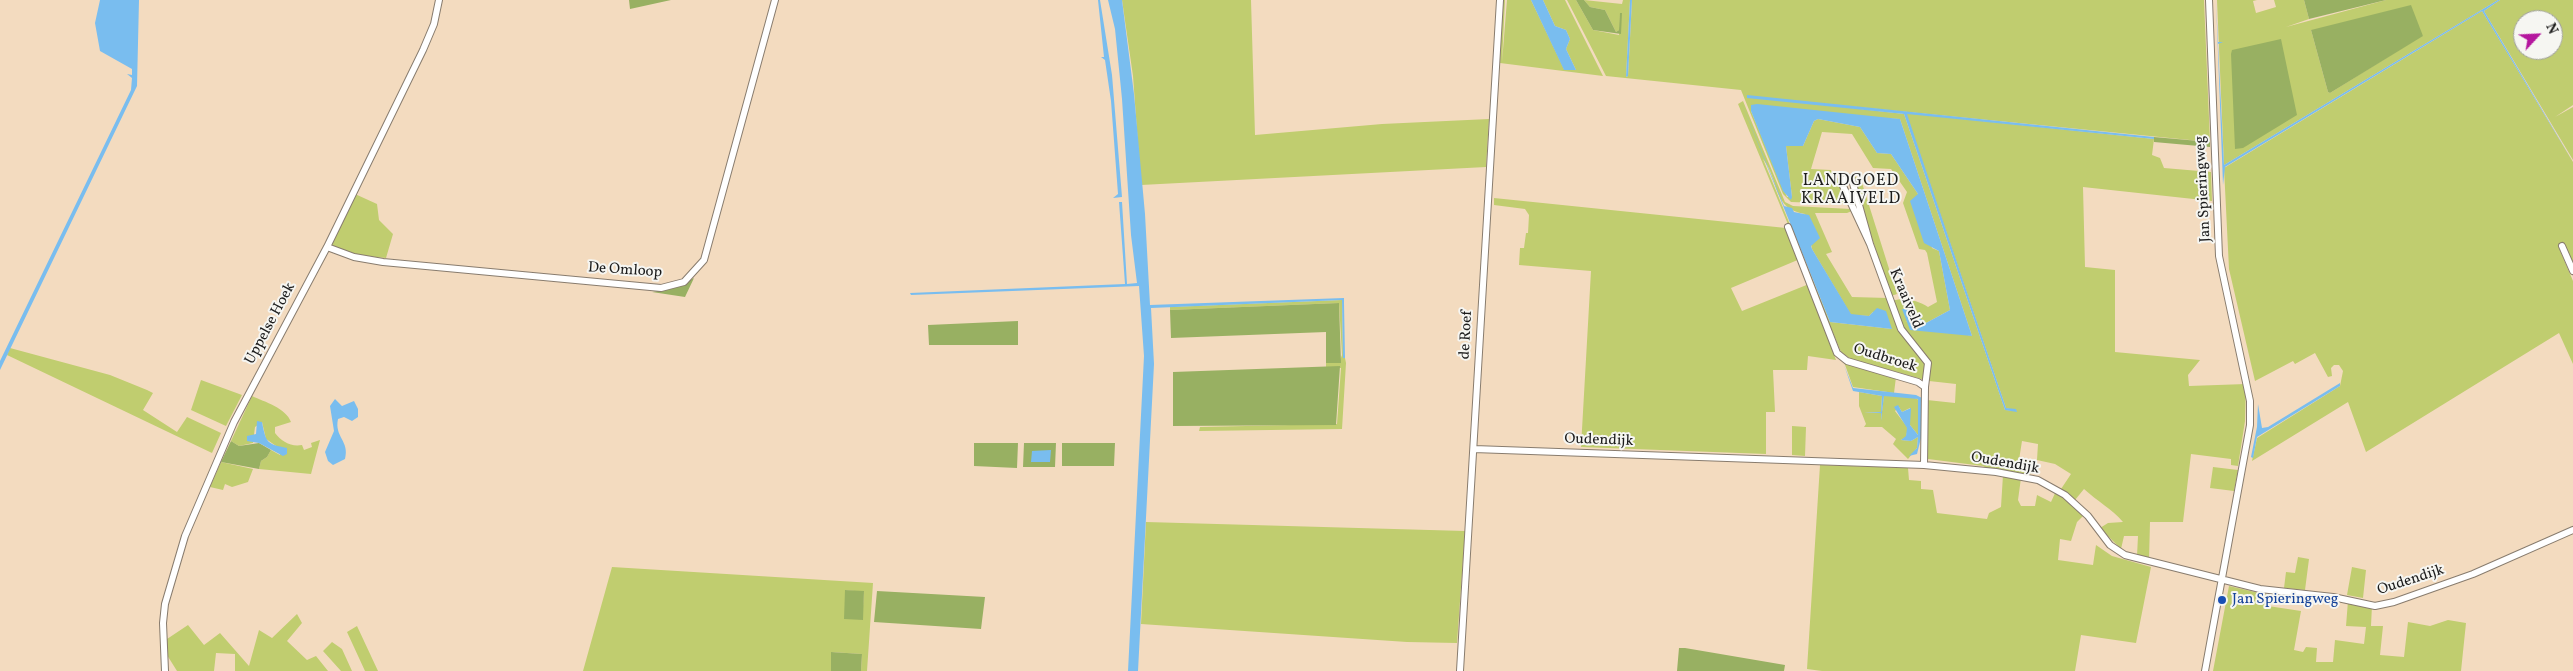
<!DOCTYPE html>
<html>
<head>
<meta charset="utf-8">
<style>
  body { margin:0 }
  #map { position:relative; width:2573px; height:671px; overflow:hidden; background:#f3dbbf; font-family:Vollkorn,serif }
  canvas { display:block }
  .north { position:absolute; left:2513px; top:10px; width:50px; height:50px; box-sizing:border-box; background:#f6f6f2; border:1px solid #9f9f9c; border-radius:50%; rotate:65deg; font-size:14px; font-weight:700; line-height:20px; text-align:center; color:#1c1c1c }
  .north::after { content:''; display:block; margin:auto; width:18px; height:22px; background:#b5179e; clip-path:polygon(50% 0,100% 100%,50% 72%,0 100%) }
</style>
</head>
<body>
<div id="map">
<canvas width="2573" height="671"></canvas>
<div class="north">N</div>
</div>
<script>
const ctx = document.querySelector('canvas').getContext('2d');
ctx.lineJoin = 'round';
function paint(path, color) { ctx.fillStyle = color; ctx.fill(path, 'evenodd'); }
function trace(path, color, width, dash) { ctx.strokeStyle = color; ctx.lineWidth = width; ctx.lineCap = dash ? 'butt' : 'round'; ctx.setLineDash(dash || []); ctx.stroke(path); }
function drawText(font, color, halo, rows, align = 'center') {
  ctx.font = font + ' Vollkorn,serif'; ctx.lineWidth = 4; ctx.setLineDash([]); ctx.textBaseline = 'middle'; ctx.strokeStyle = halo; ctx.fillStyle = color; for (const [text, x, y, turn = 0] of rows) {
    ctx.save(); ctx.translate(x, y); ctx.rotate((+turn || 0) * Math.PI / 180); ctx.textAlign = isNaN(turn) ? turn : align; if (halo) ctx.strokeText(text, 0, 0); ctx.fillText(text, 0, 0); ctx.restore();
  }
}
paint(new Path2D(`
  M1122,0h129l4,135 127,-11 107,-5 -3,48 -345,18 -8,-109z
  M1503,0h2l-3,62 5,-62h24l33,69 12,1 -10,-21 4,-10 -4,-9 -11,-4 -12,-26h22l38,76 -103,-13z
  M1567,0h9l17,30 26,5 1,-22 -1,17 -3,2 -11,-22 -15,-3 -6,-7 38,4 1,-4h7l-4,77 2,-1 4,-76h572l6,142 -463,-46 157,18 101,296 12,1 -11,-3 -100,-295 248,26 -2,16 8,3 4,10 47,4 1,29 -129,-14 2,80 30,3v82l85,8 -12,15 1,11 57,-2 -1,37 -7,45 -7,-1v-6l-40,-5 -8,68h-33l-1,38 -12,-4 1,-20h-14l-3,13 -21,-21 8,-5 15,-1c-11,-13 -26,-21 -39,-33l-9,11 -14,-11 10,-15 -16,-10 -18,-4 1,-16 -16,-3 -3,19 16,2 -3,10 -4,4 -38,-6 -7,-4 -55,-7 -1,-59 28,3 1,-19 -27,-3v-18l-26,-33 -11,-29c10,-4 26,-1 36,6l9,-5 -10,-49 -2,-3 -6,-1 -16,-46 4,-11 -16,-23 -18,-1 -21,-34 -30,-2 -11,37 20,1 1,4 9,7 6,19 -4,4 -52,-2 -8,-8 -42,-104 -135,-14zM1751,111l149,8 72,217 -67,-15 21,2 24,-13 -11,-59 -7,-3 -14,-54 -27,-40 -14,-1 -17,-26 -42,-8 -4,2 -11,25h-17l6,51h-5z
  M2217,0h40l-4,1 3,12 20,-6 -2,-7h30l5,19 -23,8 100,-27h112l-274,165zM2311,30l112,5 -93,58 -2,-1z
  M2500,0h73v105l-18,12 18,-10v53l-89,-149zM2523,20h30v30h-30z
  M2482,11l91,151v103l-9,-20 -5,3 14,33v83l-14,-31 -193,119 -18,-50 -96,59 5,-23 83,-52 3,-15 -4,-6h-5l-3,3 1,8 -4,1 -13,-24 -20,11 -2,-3 -38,20 -26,-112 -5,-101z
  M1743,101l42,101 8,4 58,3 1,2 -5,2h-32l17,39 -6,2 26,43 36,1 4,12 33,50v20l-74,-21 -10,-7 -103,-248zM1763,159c17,22 9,50 42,55l7,35 39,66 18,1 4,-4 19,17 -62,-7z
  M1855,176l7,7 35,111 -6,2 -39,-119z
  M355,194l22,10 2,16 14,14 -7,24 -30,-3 -24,-9 -1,-4z
  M1494,198l292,30 14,31 -69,29 11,23 67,-27 27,76 -28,-4 -1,14h-34l2,42h-9v42l-185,-7 10,-176 -72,-6 1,-17h4l2,-15h2l1,-18 -4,-6 -31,-4z
  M1342,300l1,58h2l1,5 -4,66 -143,2 1,-4 137,-3 4,-56 -15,-1v-4h13l3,-8 -3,-52 -169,7v-3z
  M10,348l100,27 37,15 6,3 -10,17 34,22 10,-15 34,16 -9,20 -205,-98z
  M1844,362l52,15 -2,16 -41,-6z
  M201,380l41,15 -16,31 -35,-16z
  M1859,392l23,4 -1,16 -17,1h17v7l3,-25 31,3 4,2 -1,35 -8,-10v-17l-8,4 -3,-5 -4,4 13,17 -2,9 -5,3 10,1 7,-4 -1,11 -9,11 -15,-15 3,-5 -14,-12h-18l2,-3 -7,-18z
  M252,396c13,6 34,12 39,26l-16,5v6c7,9 16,14 27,12l2,5 8,-3 -1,-4 9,-3 -9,34 -52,-5 2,-8 6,-4 4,-7 9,5 -1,-7 -13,-9 -4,-17 -7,5 -2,16 -14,3 -8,-5z
  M1792,426l14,1 -1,29 -13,-1z
  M221,462l32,7 -5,13 -16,5 -7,-3 -2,6 -13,-3z
  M1820,465l88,3 1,12 12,1v8l12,1 4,23 50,6 2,-6 12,-6 2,-32 18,3 -3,22 3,6h14l2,-11 14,7 5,-11 28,24 -7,7 -6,19 -11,-2 -2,21 35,5 3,-20 16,11 39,11 -15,76 -55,-8 -6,36h-253l-15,-2z
  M2213,467l25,3 -4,21 -24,-3z
  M1146,522l319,9 -8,112 -50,-1 -266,-18z
  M2298,557l11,2 -4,31 -21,-2 2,-16 9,1z
  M612,567l261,16 -6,88h-6l1,-17 -31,-2v19h-248zM845,590l19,2 -2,28z
  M2352,567l14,3 -3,28 -16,-3z
  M2229,586l39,9v11l33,5 -7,39 9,2 3,-5 11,1 -1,14h17l2,-22 29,4 2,-17 -20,-1 2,-25 24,4 -1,21h12l-3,29 24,2 4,-35 22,4 18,-6 18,3 -5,48h-248z
  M297,614l5,9 -15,18 20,19 9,-4 12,15h-93v-17l-19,-1 -2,18h-37l-10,-16v-16l21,-14 16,20 16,-12 29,33 10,-36 13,8z
  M357,626l21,45h-13l-18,-39z
  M332,642l10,7 10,22h-11l-18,-20z`), '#c0cd6f');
paint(new Path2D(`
  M629,0h42l-41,9z
  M1576,0h8l6,7 15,3 11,22 3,-2 1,-17h2l-1,21 -28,-4z
  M2304,0h82l-77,19z
  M2411,5l12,31 -93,57 -2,-1 -17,-62z
  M2281,39l16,76 -54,33 -8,1 -4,-95 1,-4z
  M2154,137l56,5v5l-56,-5z
  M694,278l-9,19 -33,-5 22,-4z
  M1339,303l2,60h-15v-31l-155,6 -1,-28z
  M1018,321v24h-89l-1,-20z
  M1340,366l-4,59 -163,1v-54z
  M231,441l8,5 20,-3 12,7 -4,7 -6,4 -2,8 -38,-7z
  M974,443h44l-1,25 -43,-2z
  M1024,443h32l-1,24h-32z
  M1062,443h53l-1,23h-52z
  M845,590l19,1 -1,29 -19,-1z
  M877,591l108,6 -4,32 -107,-7z
  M1679,648h6l100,17 -1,6h-107z
  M831,652l31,2 -1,17h-30z`), '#98b062');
paint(new Path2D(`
  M100,0h39l-2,86 -137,284v-9l131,-271 1,-12 -5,-4 5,1v-6l-32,-18 -5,-28z
  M1098,0h2l12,75 10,122 -9,1 5,-4 -7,-93 -6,-41 -4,-3h3z
  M1108,0h14l12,94 11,120 5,91 194,-7v5l1,55h-2l-1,-58 -191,8 3,56 -16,307h-10l16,-315 -5,-70 -228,9 -1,-2 215,-9 -6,-82h3l5,82 10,-1 -6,-48 -9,-136 -7,-70z
  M1531,0h12l12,26 11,4 4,9 -4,10 10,21h-12z
  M1630,0h2l-4,76 -2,1z
  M2216,0l2,42h5l-5,2 6,121 274,-165h2l-16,11 89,151 -91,-151 -257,156 -2,18z
  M1747,95l407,42v2l-247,-25 99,294 10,1 1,3 -12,-2 -101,-296 -157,-16z
  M1742,104l42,102 8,2 2,4 15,3 11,23 -9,8 1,3 39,65 18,2 8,-8 9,3 6,18 -62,-7z
  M1757,104l143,15 72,217 -62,-6 -8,-21h5l19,14 24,-13 -11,-59 -15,-8 -14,-42 8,-7 -27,-40 -14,-1 -17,-26 -42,-8 -4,2 -11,25h-17l6,51 -1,3 -8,-9 -32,-80v-6z
  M1844,365l9,23 63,7 6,3 -1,40 -4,16 -8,2 8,-8 1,-11 -7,4 -10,-1 5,-4 1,-8 -13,-21 4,-2 4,7 9,-4 -1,17 8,10v-36l-34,-3 -3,25v-8h-17l17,-1 1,-16 -29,-5z
  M2340,383v3l-83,51 -4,21 -2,-1 6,-30 1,-23 4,24 6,-1z
  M335,399l7,7 12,-5 4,8v8l-6,4 -8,-4 -6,2c-4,18 12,22 7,40l-12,6 -5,-4 -3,-9 9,-21 -4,-25z
  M257,421l5,1c4,21 5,22 25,26v6l-4,2 -24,-13 -12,-2v-5l9,-2z
  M1051,450l-1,12h-19l1,-11z`), '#79bdef');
const minor = new Path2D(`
  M1788,227l49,126 10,8 71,21 7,5 -1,78
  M1870,244l-18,-64 -5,-3 -5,5 1,4 27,58 31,85 27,34 -3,24
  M2562,246l11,25
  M327,247l27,10 29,5 278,26 23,-6 20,-22 71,-260
  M1474,449l450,16 72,7 42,8 27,15 23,21 22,29 15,10 135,34 73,8 42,9 19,-4 79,-28 100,-44
  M165,671l-2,-48 2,-19 20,-68 49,-114 93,-175 96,-197 11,-26 5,-24
  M1460,671l40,-671
  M2205,671l45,-246v-24l-31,-145 -10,-256`);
trace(minor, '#887c6e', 8);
trace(minor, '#fff', 6);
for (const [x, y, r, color] of [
  [2222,600,5,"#1a4fb4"]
]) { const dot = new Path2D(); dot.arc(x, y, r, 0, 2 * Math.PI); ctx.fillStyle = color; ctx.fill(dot); trace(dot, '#f6f6f2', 2); }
drawText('15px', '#1c1c1c', '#f6f6f2', [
  ["Jan Spieringweg",2204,189,-93],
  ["De Omloop",625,271,4],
  ["Kraaiveld",1905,299,67],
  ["Uppelse Hoek",271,324,-62],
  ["de Roef",1467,335,-87],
  ["Oudbroek",1885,359,17],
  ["Oudendijk",1599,441,2],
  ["Oudendijk",2005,464,10],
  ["Oudendijk",2411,581,-18]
]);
drawText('15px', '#164399', '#f6f6f2', [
  ["Jan Spieringweg",2232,600]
], 'left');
ctx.letterSpacing = '1px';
drawText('16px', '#1c1c1c', '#f6f6f2', [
  ["LANDGOED",1851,182],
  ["KRAAIVELD",1851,200]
]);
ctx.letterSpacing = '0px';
</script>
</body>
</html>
